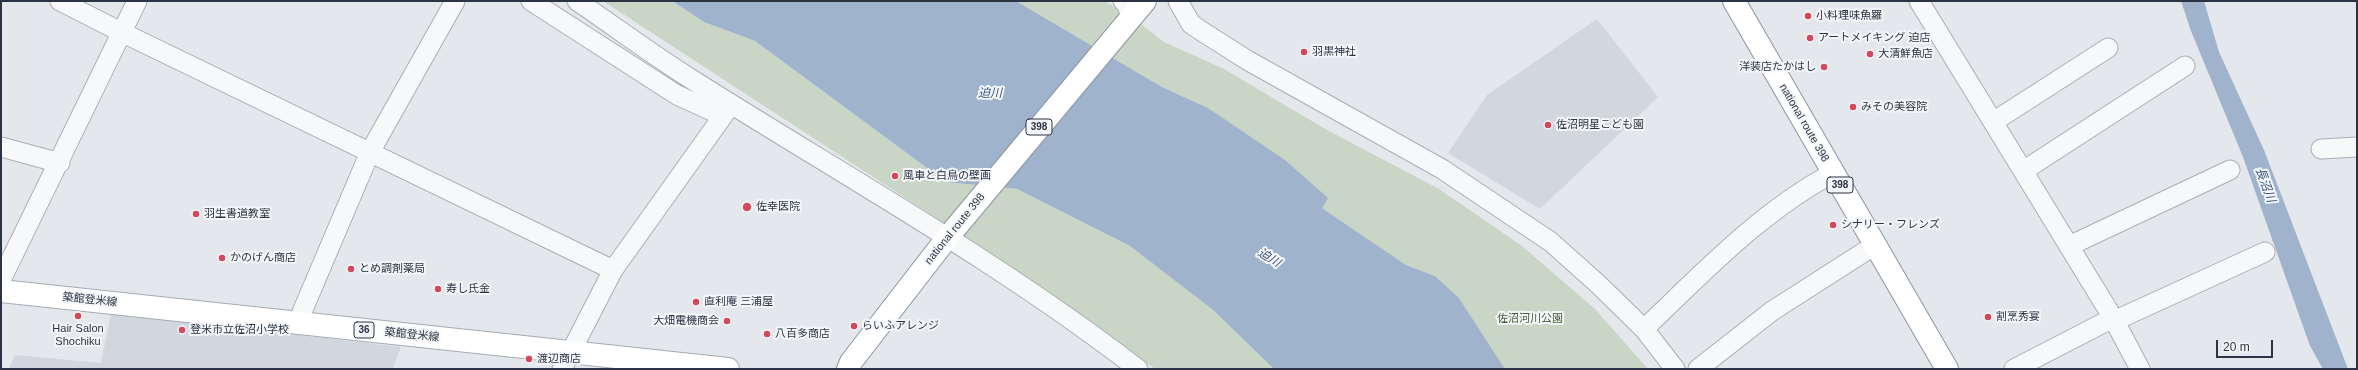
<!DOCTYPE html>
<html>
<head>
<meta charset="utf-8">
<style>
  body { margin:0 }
  #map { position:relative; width:2358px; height:370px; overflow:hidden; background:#e4e7ec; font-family:Arial,sans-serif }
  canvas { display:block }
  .frame { position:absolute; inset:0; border:2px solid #2b3445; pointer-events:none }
  .scale { position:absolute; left:2216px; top:340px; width:57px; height:18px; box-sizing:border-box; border:2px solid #2b3445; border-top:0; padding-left:5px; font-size:12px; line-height:14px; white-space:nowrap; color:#2b3445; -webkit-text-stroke:3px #f4f6f9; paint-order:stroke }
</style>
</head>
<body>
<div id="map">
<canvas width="2358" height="370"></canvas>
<div class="frame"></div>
<div class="scale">20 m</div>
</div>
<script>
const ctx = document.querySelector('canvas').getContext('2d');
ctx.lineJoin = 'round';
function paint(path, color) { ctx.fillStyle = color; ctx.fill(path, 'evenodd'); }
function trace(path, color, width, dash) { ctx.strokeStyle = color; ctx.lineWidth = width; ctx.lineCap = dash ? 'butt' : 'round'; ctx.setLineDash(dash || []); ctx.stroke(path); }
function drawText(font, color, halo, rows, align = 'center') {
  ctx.font = font + ' Arial,"Noto Sans JP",sans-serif'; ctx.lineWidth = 4; ctx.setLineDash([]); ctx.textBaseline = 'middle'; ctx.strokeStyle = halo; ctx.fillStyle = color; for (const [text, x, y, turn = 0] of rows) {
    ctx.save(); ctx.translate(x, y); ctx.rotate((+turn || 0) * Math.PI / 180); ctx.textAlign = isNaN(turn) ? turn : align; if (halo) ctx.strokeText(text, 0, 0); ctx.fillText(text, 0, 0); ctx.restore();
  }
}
paint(new Path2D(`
  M1597,19l61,78 -118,112 -92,-56 39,-58z
  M111,313l290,34 -8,21 2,1h-386l6,-14 86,8z`), '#d2d6de');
paint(new Path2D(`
  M603,1h69l32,21 51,19 191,141 71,7 113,57 83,64 61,59h-119l-113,-82z
  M1016,1h88l27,15 33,26 60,27 103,61 112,59 83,57 73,63 53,60h-143l-46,-71 -24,-22 -29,-11 -84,-57 -114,-100 -46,-21z`), '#c9d6c5');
paint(new Path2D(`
  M672,1h344l146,86 46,21 77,52 43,38 -6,10 84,57 29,11 24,22 46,71h-231l-61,-59 -83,-64 -113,-57 -71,-7 -191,-141 -51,-19z
  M2181,1h23l15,51 45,98 84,219h-25l-13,-23 -67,-189 -52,-126z`), '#9fb4cc');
const street = new Path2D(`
  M60,1l61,31 492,238 -51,99
  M531,1l146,94 46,21
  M577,1c37,25 73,52 111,76 151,96 309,183 450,292
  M1123,1l3,2 5,13
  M1178,1l13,23 12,8 44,28 195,109 109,73 48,43 45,44 31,40
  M1919,1l194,317 -99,51
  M1993,122l115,-74
  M1,147l59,16
  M2321,149l36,-2
  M2023,171l162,-105
  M2069,246l161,-76
  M613,270l117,-164
  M1,280l136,-279
  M2113,318l27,51
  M2114,321l151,-69
  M300,323l2,-11 68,-160 85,-151
  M1644,329c59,-56 116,-117 189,-156
  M1698,369l74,-58 103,-66`);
const primary = new Path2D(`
  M1,291l727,78`);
const highway = new Path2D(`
  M1734,1l213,368
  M848,369l3,-7 96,-124 198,-237`);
trace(street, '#a9aeb7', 21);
trace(primary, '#a3abb8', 24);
trace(highway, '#8b94a3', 24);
trace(street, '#f7f8fa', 19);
trace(primary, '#fff', 22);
trace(highway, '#fff', 22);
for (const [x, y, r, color] of [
  [1808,16,4,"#d1495b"],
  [1810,38,4,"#d1495b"],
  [1304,52,4,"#d1495b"],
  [1870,54,4,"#d1495b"],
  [1824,67,4,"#d1495b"],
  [1853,107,4,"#d1495b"],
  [1548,125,4,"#d1495b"],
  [895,176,4,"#d1495b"],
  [747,207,5,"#d1495b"],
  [196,214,4,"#d1495b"],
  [1833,225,4,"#d1495b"],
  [222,258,4,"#d1495b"],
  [351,269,4,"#d1495b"],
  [438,289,4,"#d1495b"],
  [696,302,4,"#d1495b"],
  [78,316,4,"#d1495b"],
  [1988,317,4,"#d1495b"],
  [727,321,4,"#d1495b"],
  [854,326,4,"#d1495b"],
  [182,330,4,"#d1495b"],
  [767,334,4,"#d1495b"],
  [529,359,4,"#d1495b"]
]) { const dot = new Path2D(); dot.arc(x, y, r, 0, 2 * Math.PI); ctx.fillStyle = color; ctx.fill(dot); trace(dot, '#f4f6f9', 1.5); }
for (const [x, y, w] of [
  [1039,127,26],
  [1840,185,26],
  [364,330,20]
]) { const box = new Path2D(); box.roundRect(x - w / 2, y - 8, w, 16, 3); ctx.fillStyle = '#f4f6f9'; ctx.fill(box); trace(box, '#2b3445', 1); }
drawText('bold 10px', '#2b3445', null, [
  ["398",1039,127],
  ["398",1840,185],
  ["36",364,330]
]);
drawText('11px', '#2b3445', '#f4f6f9', [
  ["小料理味魚羅",1816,16],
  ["アートメイキング 迫店",1818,38],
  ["羽黒神社",1312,52],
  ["大清鮮魚店",1878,54],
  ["洋装店たかはし",1816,67,"right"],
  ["みその美容院",1861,107],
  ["佐沼明星こども園",1556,125],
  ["風車と白鳥の壁画",903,176],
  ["佐幸医院",756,207],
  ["羽生書道教室",204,214],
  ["シナリー・フレンズ",1841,225],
  ["かのげん商店",230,258],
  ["とめ調剤薬局",359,269],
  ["寿し氏金",446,289],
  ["直利庵 三浦屋",704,302],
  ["割烹秀宴",1996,317],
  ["大畑電機商会",719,321,"right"],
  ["らいふアレンジ",862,326],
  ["Hair Salon",78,329,"center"],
  ["Shochiku",78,342,"center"],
  ["登米市立佐沼小学校",190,330],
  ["八百多商店",775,334],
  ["渡辺商店",537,359]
], 'left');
drawText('11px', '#2b3445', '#f4f6f9', [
  ["national route 398",1804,123,60],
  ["national route 398",955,229,-51],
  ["築館登米線",90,300,6],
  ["築館登米線",412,335,6]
]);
drawText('11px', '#3f6138', '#f4f6f9', [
  ["佐沼河川公園",1530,319]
]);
drawText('italic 12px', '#34527a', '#f4f6f9', [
  ["迫川",990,94],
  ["長沼川",2265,185,70],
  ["迫川",1269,258,32]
]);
</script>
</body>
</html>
